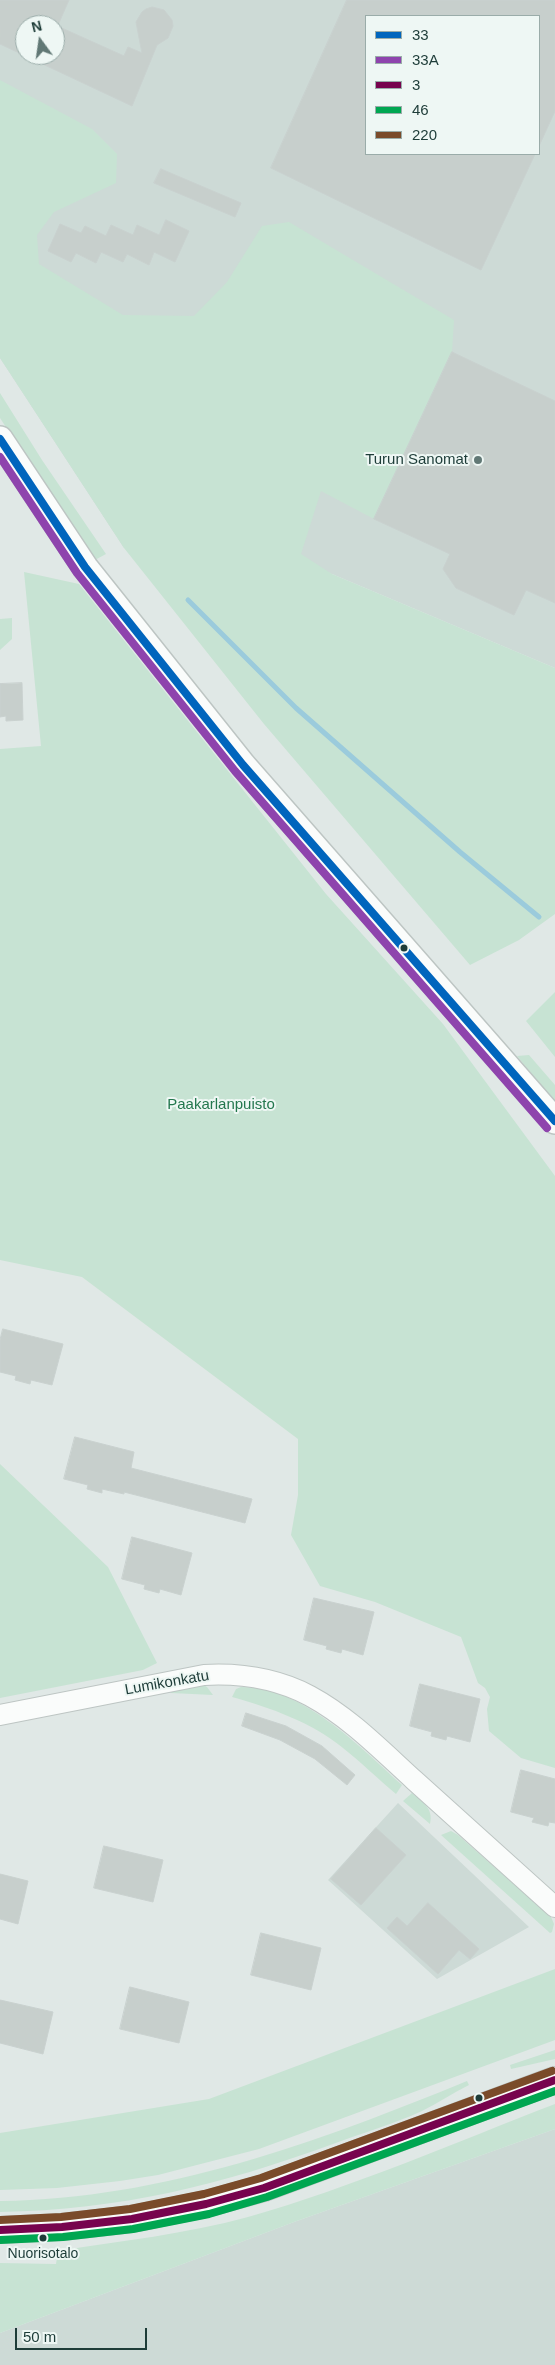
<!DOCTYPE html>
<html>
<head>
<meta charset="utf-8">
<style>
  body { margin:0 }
  #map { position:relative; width:555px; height:2365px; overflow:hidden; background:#e0e8e6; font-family:Arial,sans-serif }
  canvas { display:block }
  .legend { position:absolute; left:365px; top:15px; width:175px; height:140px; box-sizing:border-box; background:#eef7f4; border:1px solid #9aaca9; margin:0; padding:6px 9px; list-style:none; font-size:15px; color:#1d3c38 }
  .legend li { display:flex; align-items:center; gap:10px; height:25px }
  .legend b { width:25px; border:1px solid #9aaca9 }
  .north { position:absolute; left:15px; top:15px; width:50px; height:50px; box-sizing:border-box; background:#eef7f4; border:1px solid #9aaca9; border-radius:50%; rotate:346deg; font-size:14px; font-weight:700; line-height:20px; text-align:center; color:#1d3c38 }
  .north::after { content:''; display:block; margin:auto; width:18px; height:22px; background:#617875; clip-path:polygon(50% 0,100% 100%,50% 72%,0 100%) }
  .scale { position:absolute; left:15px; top:2328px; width:132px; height:22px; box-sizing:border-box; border:2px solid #1d3c38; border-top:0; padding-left:6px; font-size:15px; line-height:18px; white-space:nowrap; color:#1d3c38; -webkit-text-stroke:4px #eef7f4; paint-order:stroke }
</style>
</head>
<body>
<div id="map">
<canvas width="555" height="2365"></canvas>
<ul class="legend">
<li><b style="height:6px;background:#0065bd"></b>33</li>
<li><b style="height:6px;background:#8e44ad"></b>33A</li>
<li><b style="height:6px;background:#77034e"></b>3</li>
<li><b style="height:6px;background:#00a651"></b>46</li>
<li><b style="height:6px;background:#7a4b2a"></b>220</li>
</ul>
<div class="north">N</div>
<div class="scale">50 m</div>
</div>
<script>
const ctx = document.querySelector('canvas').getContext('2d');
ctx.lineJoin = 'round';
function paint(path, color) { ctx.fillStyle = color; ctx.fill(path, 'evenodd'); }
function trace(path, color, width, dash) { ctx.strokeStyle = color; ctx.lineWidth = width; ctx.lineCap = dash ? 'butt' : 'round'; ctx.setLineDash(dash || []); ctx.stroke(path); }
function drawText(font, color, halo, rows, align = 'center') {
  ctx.font = font + ' Arial,sans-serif'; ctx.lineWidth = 4; ctx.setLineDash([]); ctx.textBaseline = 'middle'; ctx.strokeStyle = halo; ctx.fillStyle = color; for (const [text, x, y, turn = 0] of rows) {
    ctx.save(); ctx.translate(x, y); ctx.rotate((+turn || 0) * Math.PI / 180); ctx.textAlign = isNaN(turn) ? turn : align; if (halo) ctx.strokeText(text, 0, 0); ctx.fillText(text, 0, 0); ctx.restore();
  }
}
paint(new Path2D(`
  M0,0h555v668l-223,-94 -208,-26 -124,-190zM366,16h173v138h-173zM25,25h30v30h-30z
  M398,1803l131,124 -92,52 -109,-99z
  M555,2129v236h-555v-32l294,-111z`), '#cddad6');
paint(new Path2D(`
  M0,80l92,49 25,25 -1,29 -62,29 -17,23 2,29 84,51 71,1 33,-34 35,-56 27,-4 165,98 -2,32 -78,167 -53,-28 -20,63 31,20 223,94v246l-36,26 -49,25 -206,-241 -140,-176 -124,-190z
  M0,393l42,67 64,94 -13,7 -93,-143z
  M24,572l55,12 247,310 117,130 112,152v592l-34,-10 -32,-27 -2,-22 3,-12 -5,-9 -7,-5 -17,-46 -86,-35 -55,-16 -29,-51 7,-40v-56l-216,-162 -82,-17v-511l41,-3z
  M12,618v21l-12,11v-31z
  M555,992v65l-29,-36z
  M529,1055l26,30v17l-38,-46z
  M0,1464l108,103 49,96 -14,7 -143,28z
  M202,1684l5,3 6,8 -42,-2 -1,-3z
  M241,1687c62,0 118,59 161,98l-6,9c-18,-15 -35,-32 -53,-46 -32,-26 -72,-40 -111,-51l4,-8z
  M412,1793c10,9 22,15 18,31l-27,-23z
  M451,1831l7,4 93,82 3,7 -2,8 -2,1 -109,-98z
  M555,1969v71l-296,109 -101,26 -38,6 -63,7 -57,2v-57l209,-34z
  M555,2050v9l-44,10 -1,-4z
  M467,2081l2,4c-16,8 -31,18 -47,26 -28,13 -60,22 -89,33 -112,41 -213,66 -333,68v-11c164,-2 318,-59 467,-120z
  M555,2104v25l-261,93 -294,111v-70l56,1 2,-13c63,-10 128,-17 190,-34 105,-30 206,-74 307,-113z`), '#c7e3d3');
trace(new Path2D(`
  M188,600l108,108 164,144 79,65`), '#9bcbdc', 5);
const building = new Path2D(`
  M0,0h69l-11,25h-3l69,31 4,-9 14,6 -6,-31 6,-10 4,-3 6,-2 12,3 8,10 1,6 -5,12 -11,7 -25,61 -132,-62zM25,25h30v30h-30z
  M347,0h208v111l-16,35v-130h-173v138h169l-54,116 -210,-102z
  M161,169l80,34 -6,14 -81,-34z
  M166,220l23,11 -14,31 -21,-10 -5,13 -22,-11 -4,8 -22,-10 -5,11 -20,-10 -5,9 -23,-11 12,-27 21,9 4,-7 21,10 5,-11 22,10 4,-10 22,10z
  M452,352l103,49v202l-29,-13 -12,25 -58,-27 -13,-19 7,-15 -76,-35z
  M22,683l1,37 -17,1v-5l-6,1v-33z
  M3,1329l60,15 -11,41 -21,-5 -1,4 -15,-4 1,-4 -16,-4v-32z
  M75,1437l59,15 -3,16 121,31 -7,24 -121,-31v2l-22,-5v4l-15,-4 1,-4 -24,-6z
  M132,1537l60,16 -11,42 -21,-6 -1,4 -15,-4 1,-4 -23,-6z
  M314,1598l60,14 -11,43 -21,-6 -1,4 -15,-4 1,-3 -23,-6z
  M420,1684l60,15 -10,43 -23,-6 -1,4 -15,-4 1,-4 -22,-6z
  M246,1713l40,13 36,20 33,29 -8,10 -32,-26 -35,-19 -38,-14z
  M521,1770l34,9v44l-6,-1 -1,4 -16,-4 2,-4 -23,-6z
  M376,1828l30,27 -45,50 -30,-26z
  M104,1846l59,14 -10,42 -59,-14z
  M0,1874l28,7 -10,43 -18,-5z
  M428,1903l51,46 -9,10 -11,-9 -21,24 -51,-46 10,-11 10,9z
  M261,1933l60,15 -10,42 -60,-15z
  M130,1987l59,15 -10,41 -59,-14z
  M0,2000l53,12 -10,42 -43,-11z`);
paint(building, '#c7cfcc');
trace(building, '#c9d1cf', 1);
const minor = new Path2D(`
  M0,1715l204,-40c36,-2 74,4 106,21 39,21 71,54 104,84 47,42 94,85 141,127`);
const tertiary = new Path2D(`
  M0,439l85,128 158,198 312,356
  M0,2230l62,-3 70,-8 74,-15 58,-16 291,-108`);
trace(minor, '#bdc5c3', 22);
trace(tertiary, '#bdc5c3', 28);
trace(minor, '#fafcfb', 20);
trace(tertiary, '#fafcfb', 25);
trace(new Path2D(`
  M0,439l85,128 158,198 312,356`), '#0065bd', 8);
trace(new Path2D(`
  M0,457l77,116 158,198 312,357`), '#8e44ad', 8);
trace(new Path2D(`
  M0,2230l62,-3 70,-8 74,-15 58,-16 291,-108`), '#77034e', 8);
trace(new Path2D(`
  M0,2240l63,-3 70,-8 76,-15 58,-17 288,-106`), '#00a651', 8);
trace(new Path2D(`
  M0,2220l61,-3 69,-8 74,-15 57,-16 291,-107`), '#7a4b2a', 8);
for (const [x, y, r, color] of [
  [478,460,5,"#617875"],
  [404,948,4.5,"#1d3c38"],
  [479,2098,4.5,"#1d3c38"],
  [43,2238,4.5,"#1d3c38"]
]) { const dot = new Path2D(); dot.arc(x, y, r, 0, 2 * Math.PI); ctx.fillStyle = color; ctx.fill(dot); trace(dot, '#eef7f4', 2); }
drawText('14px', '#1d3c38', '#eef7f4', [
  ["Nuorisotalo",43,2254]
]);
drawText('15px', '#1d3c38', '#eef7f4', [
  ["Turun Sanomat",468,460]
], 'right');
drawText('15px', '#23774e', '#eef7f4', [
  ["Paakarlanpuisto",221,1105]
]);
drawText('15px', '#1d3c38', '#eef7f4', [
  ["Lumikonkatu",167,1683,-10]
]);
</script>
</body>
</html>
